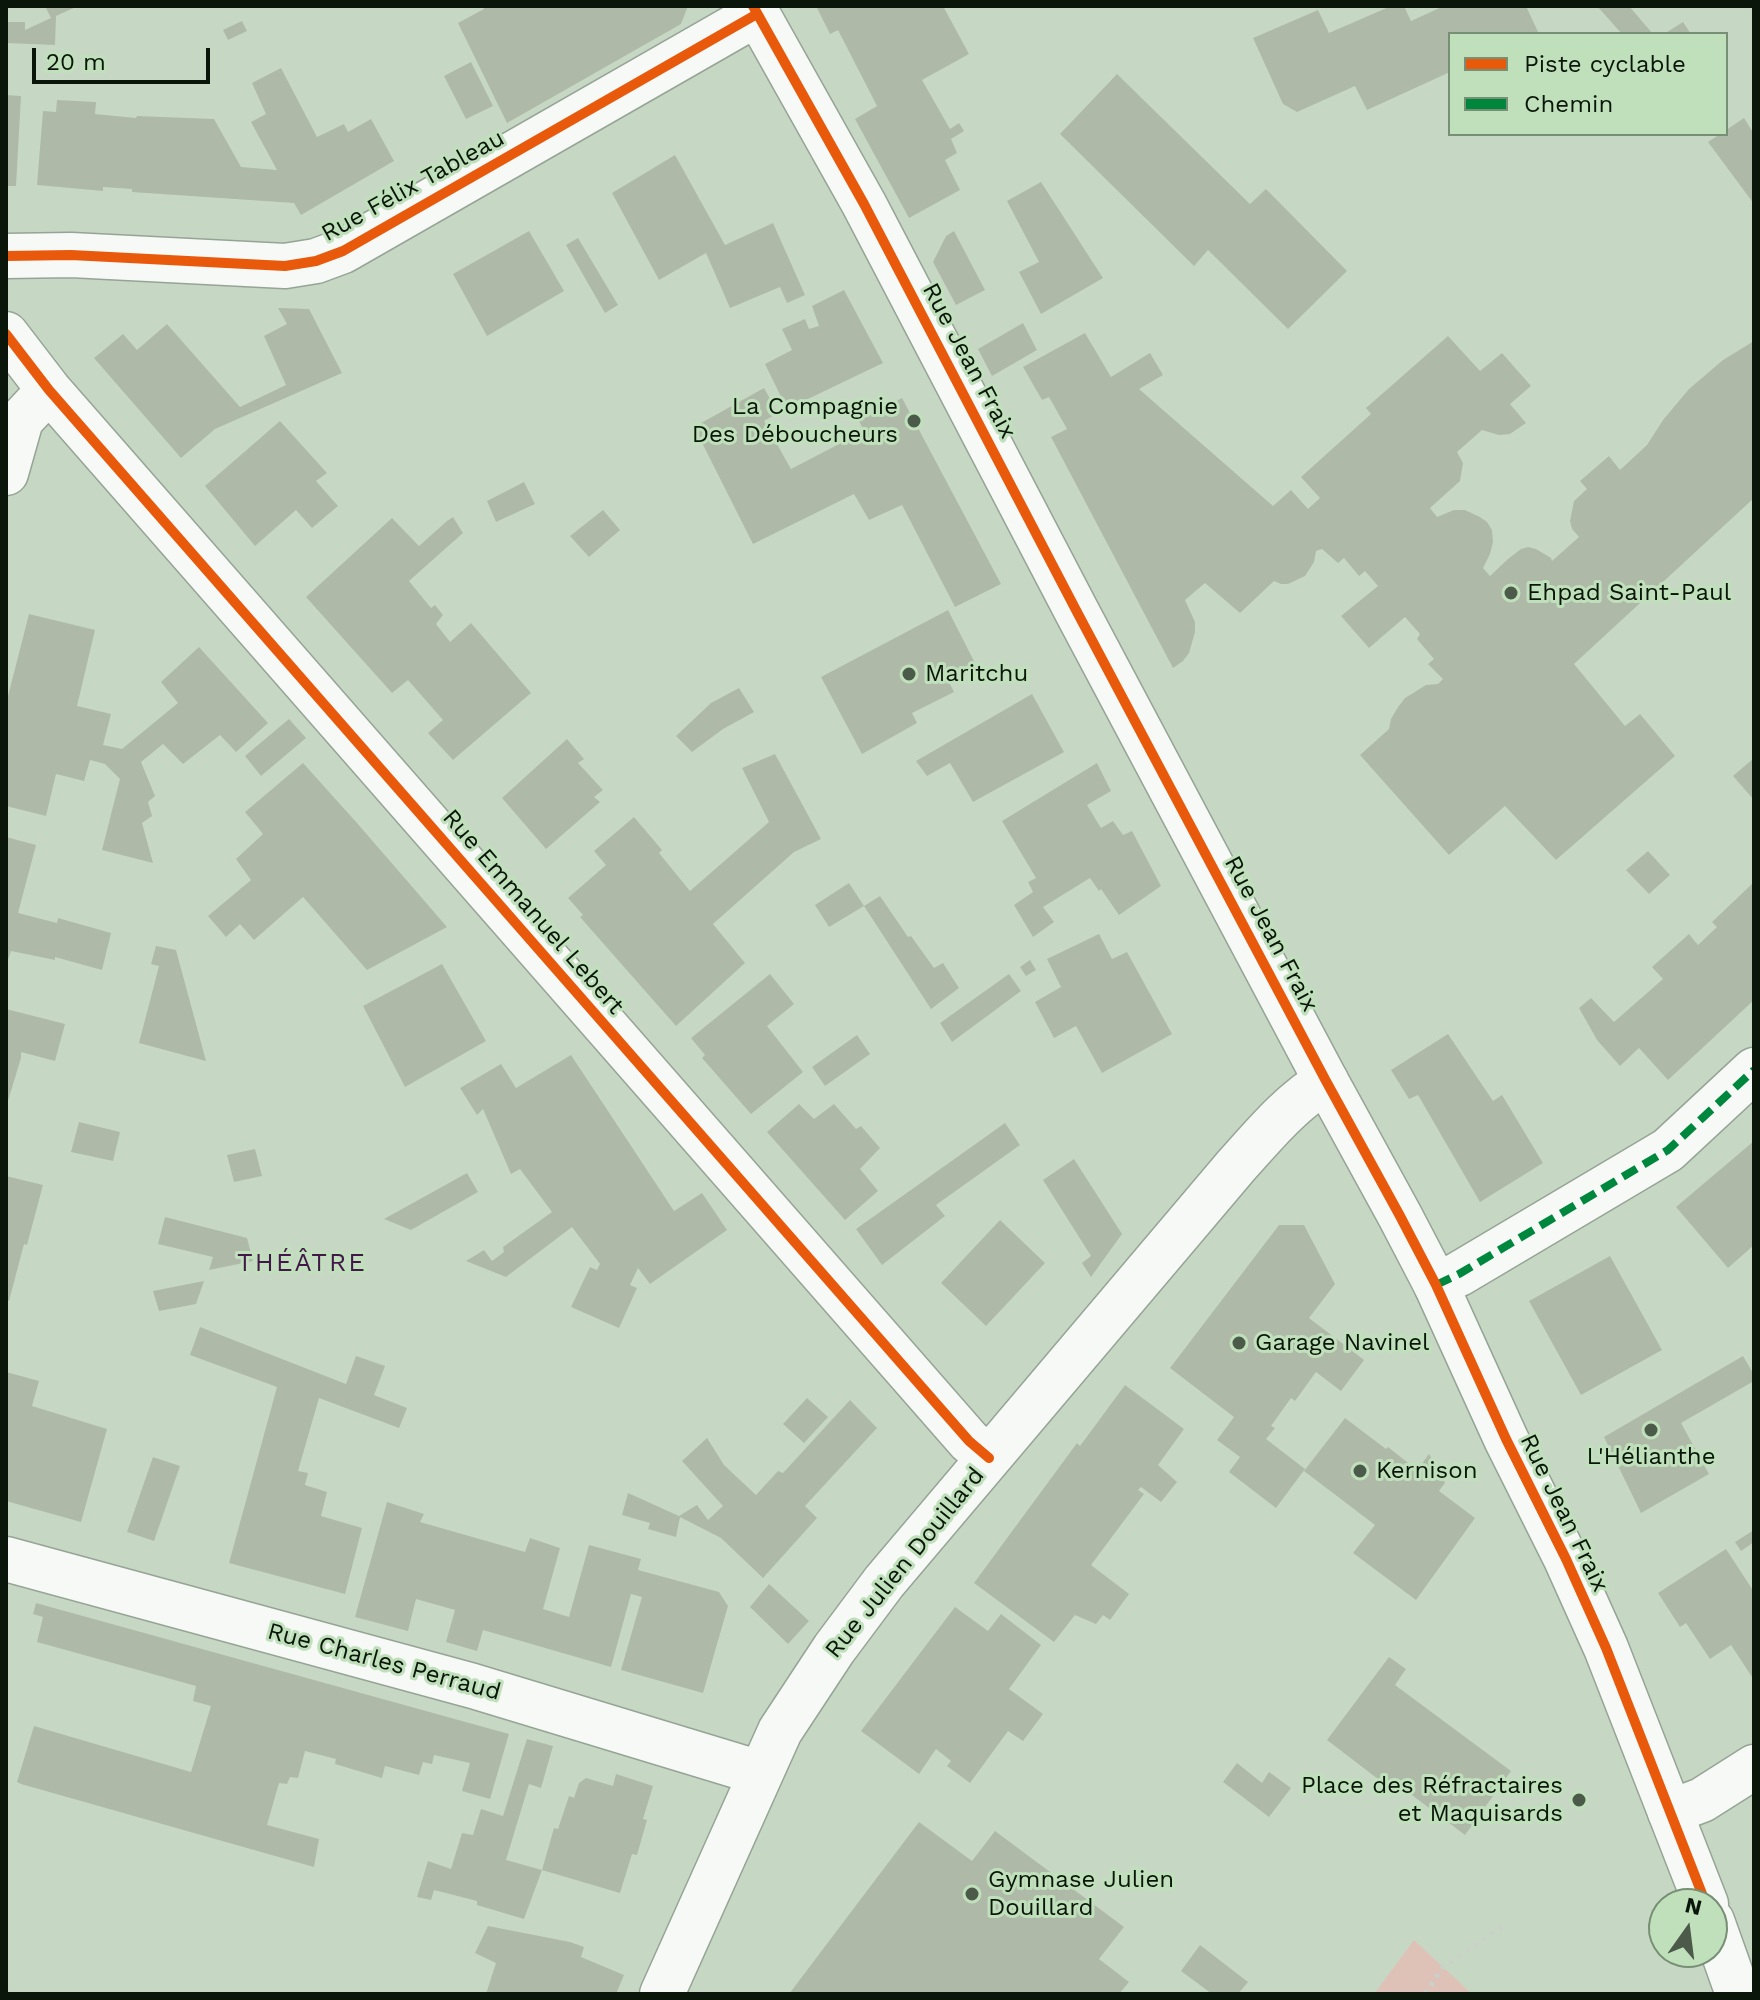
<!DOCTYPE html>
<html>
<head>
<meta charset="utf-8">
<style>
  body { margin:0 }
  #map { position:relative; width:1760px; height:2000px; overflow:hidden; background:#c6d8c4; font-family:"Work Sans",sans-serif }
  canvas { display:block }
  .frame { position:absolute; inset:0; border:8px solid #0a1609; pointer-events:none }
  .legend { position:absolute; left:1448px; top:32px; width:280px; height:104px; box-sizing:border-box; background:#c0e0bc; border:2px solid #778f74; margin:0; padding:10px 14px; list-style:none; font-size:24px; color:#0a1609 }
  .legend li { display:flex; align-items:center; gap:16px; height:40px }
  .legend b { width:40px; border:2px solid #778f74 }
  .north { position:absolute; left:1648px; top:1888px; width:80px; height:80px; box-sizing:border-box; background:#c0e0bc; border:2px solid #778f74; border-radius:50%; rotate:14deg; font-size:22px; font-weight:700; line-height:32px; text-align:center; color:#0a1609 }
  .north::after { content:''; display:block; margin:auto; width:28px; height:36px; background:#4c5a4a; clip-path:polygon(50% 0,100% 100%,50% 72%,0 100%) }
  .scale { position:absolute; left:32px; top:48px; width:178px; height:36px; box-sizing:border-box; border:4px solid #0a1609; border-top:0; padding-left:10px; font-size:24px; line-height:28px; white-space:nowrap; color:#0a1609; -webkit-text-stroke:6px #c0e0bc; paint-order:stroke }
</style>
</head>
<body>
<div id="map">
<canvas width="1760" height="2000"></canvas>
<div class="frame"></div>
<ul class="legend">
<li><b style="height:10px;background:#e8590c"></b>Piste cyclable</li>
<li><b style="height:10px;background:#00873e"></b>Chemin</li>
</ul>
<div class="north">N</div>
<div class="scale">20 m</div>
</div>
<script>
const ctx = document.querySelector('canvas').getContext('2d');
ctx.lineJoin = 'round';
function paint(path, color) { ctx.fillStyle = color; ctx.fill(path, 'evenodd'); }
function trace(path, color, width, dash) { ctx.strokeStyle = color; ctx.lineWidth = width; ctx.lineCap = dash ? 'butt' : 'round'; ctx.setLineDash(dash || []); ctx.stroke(path); }
function drawText(font, color, halo, rows, align = 'center') {
  ctx.font = font + ' "Work Sans",sans-serif'; ctx.lineWidth = 6; ctx.setLineDash([]); ctx.textBaseline = 'middle'; ctx.strokeStyle = halo; ctx.fillStyle = color; for (const [text, x, y, turn = 0] of rows) {
    ctx.save(); ctx.translate(x, y); ctx.rotate((+turn || 0) * Math.PI / 180); ctx.textAlign = isNaN(turn) ? turn : align; if (halo) ctx.strokeText(text, 0, 0); ctx.fillText(text, 0, 0); ctx.restore();
  }
}
paint(new Path2D(`
  M1414,1940l58,54h-98z`), '#dec2b7');
paint(new Path2D(`
  M45,6h33l-22,10 -1,29 -49,-2v-21h19v8l26,-12z
  M483,6h205l-7,18 -174,99 -49,-100 26,-14z
  M816,6h127l26,48 -47,26 28,49 9,-6 5,8 -13,8 6,14 -12,7 15,30 -51,28 -54,-99 22,-13 -39,-76 -8,4z
  M1391,6h13l7,15 33,-15h82l13,28h-89v38l-83,38 -12,-24 -58,26 -14,-8 -30,-66 65,-28 11,23z
  M1597,6h32l24,28h-31z
  M242,21l5,10 -19,9 -5,-10z
  M1683,22l8,12h-27z
  M471,62l22,44 -27,13 -22,-43z
  M281,68l36,69 27,-13 4,8 23,-13 23,42 -93,54 -7,-12 -162,-11v-3l-29,-2v4l-66,-6 6,-74 13,1 1,-12 39,2 -1,12 41,4 1,-2 77,3 27,48 36,3 -26,-48 15,-8 -14,-31z
  M1117,74l133,130 16,-15 81,82 -59,58 -80,-79 -14,16 -134,-132z
  M6,95l15,1 -5,90h-10z
  M1744,118l10,16v70l-46,-62 12,-8h6v-4z
  M675,155l50,90 48,-22 32,72 -18,8 -7,-16 -50,21 -24,-55 -47,27 -47,-87z
  M1041,182l62,96 -62,36 -22,-42 20,-10 -32,-61z
  M529,231l35,60 -77,45 -34,-62z
  M954,231l31,59 -29,15 -23,-43 13,-26z
  M578,238l40,67 -13,8 -39,-68z
  M844,290l39,73 -96,46 -22,-45 27,-14 -10,-21 23,-10 4,10 10,-3 -7,-20z
  M278,308l31,1 33,64 -127,56 -34,29 -87,-100 29,-24 14,16 30,-26 73,83 46,-22 -22,-49 23,-12z
  M1023,323l14,27 -45,26 -14,-27z
  M1085,333l26,44 39,-24 13,22 -24,14 134,117 18,-16 17,19 12,-11 -19,-21 70,-63 -5,-6 82,-72 32,35 22,-18 29,33 -21,18 16,19 -16,11 -11,1 -17,-5 -25,22 6,11 -3,18 -30,27 7,9 17,-7h11l15,7 7,5 5,8 1,12 -3,12 -7,14 7,8 18,-17 13,-10 7,-2 8,2 15,9 1,3 27,-24 -7,-8 -2,-8 4,-20 13,-12 -7,-8 29,-25 11,14 27,-25 16,-25 26,-31 34,-29 31,-19v157l-180,166 51,62 15,-12 35,42 -119,104 -51,-54 -56,49 -89,-100 29,-26 2,-10 7,-12 7,-9 21,-13 12,-1 5,-5 -15,-15 6,-5 -17,-20 3,-5 -15,-17 -36,31 -28,-32 37,-30 -13,-15 -6,5 -15,-18 -6,5 -16,-14 -6,2 -2,11 -9,14 -17,8h-7l-7,-3 -34,32 -35,-30 -20,17 10,22v10l-6,21 -6,8 -10,7 -122,-231 16,-8 -18,-32 -7,3 -19,-33z
  M764,388l14,25 -14,8 27,48 73,-38 -5,-10 43,-23 99,186 -46,23 -53,-102 -33,15 -15,-26 -101,50 -59,-117z
  M280,421l47,52 -11,8 22,25 -26,22 -16,-18 -41,36 -50,-60z
  M524,482l11,22 -39,18 -9,-21z
  M603,510l17,20 -31,27 -19,-21z
  M453,517l10,16 -54,48 22,27 4,-3 8,10 -7,9 14,18 21,-19 60,70 -78,67 -25,-27 15,-13 -35,-40 -16,13 -86,-96 86,-79 27,28 28,-25z
  M948,610l29,57 -28,15 5,10 -42,21 5,10 -55,31 -41,-77z
  M29,614l66,16 -18,76 34,8 -8,31 19,4 56,-46 -17,-21 38,-35 69,76 -32,29 -16,-17 -37,29 -20,-20 -22,18 14,34 -7,6 4,14 -10,7 11,40 -51,-13 18,-71 -15,-15 -15,-4 -6,21 -28,-7 -10,42 -40,-10v-102z
  M739,688l15,24 -31,17 -31,23 -16,-16 35,-33z
  M1032,694l32,58 -91,50 -23,-39 -23,13 -11,-15z
  M289,719l17,19 -45,38 -16,-20z
  M567,739l17,20 -6,4 25,27 -9,7 6,5 -54,47 -44,-51z
  M775,754l46,85 -27,13 -81,72 32,39 -69,63 -96,-109 3,-2 -15,-17 38,-33 -12,-14 40,-34 28,33 -3,3 31,38 79,-69 -27,-54z
  M1754,758v42l-21,-24z
  M303,763l54,60 90,104 -80,43 -64,-73 -49,43 -14,-16 -14,13 -18,-21 43,-36 -15,-21 27,-25 -18,-22z
  M1097,763l14,28 -24,14 14,23 12,-7 10,14 9,-4 29,55 -42,29 -18,-26 -2,2 -9,-13 -47,29 11,15 -21,15 -19,-32 19,-13 -5,-10 8,-4 -34,-57z
  M6,837l30,8 -18,68 39,10 1,-5 53,15 -9,37 -47,-13v3l-44,-9 -5,15z
  M1648,851l22,24 -21,19 -23,-24z
  M1754,882v118l-86,80 -29,-32 -19,18 -23,-26 -18,-32 12,-10 23,24 49,-43 -11,-12 37,-33 9,11 19,-18 -5,-5z
  M849,883l15,23 -35,21 -14,-22z
  M880,896l28,41 3,-1 23,32 9,-5 16,25 -28,21 -67,-103z
  M1099,934l13,25 15,-7 45,82 -70,39 -26,-47 -22,12 -19,-36 26,-15 -14,-28z
  M156,946l20,4 30,111 -67,-18 20,-77 -8,-2z
  M1030,960l6,10 -10,6 -6,-9z
  M442,964l44,77 -81,46 -42,-81z
  M770,974l24,30 -27,22 36,46 -52,42 -49,-56 3,-3 -14,-17z
  M1009,974l12,17 -69,51 -12,-19z
  M6,1009l59,15 -10,37 -34,-9v6l-14,46z
  M1448,1034l45,67 9,-6 41,68 -63,39 -62,-107 -9,4 -18,-29z
  M857,1035l13,19 -45,32 -13,-19z
  M571,1055l103,156 28,-18 25,37 -77,54 -12,-16 -8,17 7,3 -18,40 -48,-21 19,-40 7,3 3,-6 -28,-37 -66,50 -40,-16 18,-11 8,11 12,-9 -1,-5 49,-35 -32,-43 -9,5 -28,-65 -6,6 -17,-27 41,-24 15,24z
  M799,1104l15,15 20,-15 22,25 5,-3 19,22 -20,21 18,22 -33,29 -78,-88z
  M79,1122l41,10 -7,29 -42,-9z
  M1005,1123l15,22 -84,60 9,11 -63,49 -26,-36z
  M1754,1141v104l-26,23 -52,-61z
  M255,1149l7,27 -28,6 -7,-27z
  M1074,1159l48,75 -31,43 -9,-14 9,-7 -48,-76z
  M467,1173l11,19 -67,38 -27,-11z
  M6,1176l37,9 -16,60 -3,-1 -15,57 -3,-1z
  M165,1217l82,21 6,23 -44,9 4,-13 -55,-13z
  M1000,1220l45,43 -59,63 -45,-43z
  M1279,1225h25l31,59 -26,34 55,42 -23,31 -25,-19 -21,29 -4,-3 -20,28 4,2 -9,11 39,30 -29,39 -47,-36 11,-15 -23,-17 17,-23 -64,-49z
  M1610,1256l52,94 -81,45 -52,-94z
  M204,1281l-8,23 -37,7 -6,-20z
  M200,1327l146,57 10,-28 29,10 -11,29 33,13 -8,20 -80,-30 -21,73 10,2 -3,12 22,7 -6,24 41,12 -17,66 -116,-31 48,-176 -87,-32z
  M1743,1356l11,19v6l-73,42 28,51 -68,39 -37,-76z
  M6,1372l33,9 -7,25 75,23 -26,93 -75,-21z
  M1125,1385l59,44 -26,36 19,17 -16,20 -20,-15 -3,3 6,4 -53,71 38,29 -19,26 -7,-5 -7,9 -21,-9 -21,27 -80,-59 103,-140 3,3z
  M807,1398l21,19 -24,26 -21,-19z
  M850,1400l27,28 -72,78 12,12 -54,60 -42,-40 -41,-21 -4,20 -28,-8 2,-6 -28,-8 6,-22 51,23 18,-11 11,15 15,-14 -41,-45 25,-23 17,27 32,30 22,-24 5,2z
  M1345,1418l41,31 2,-2 24,19 -2,2 6,4 13,-18 16,29 -6,8 36,27 -59,82 -63,-47 22,-28 -71,-54z
  M153,1457l27,9 -26,75 -27,-9z
  M387,1502l37,12 -4,8 105,30 5,-14 30,10 -17,61 26,8 20,-72 52,14 -3,11 81,22 9,14 -25,87 -82,-23 21,-73 -11,-3 -20,73 -128,-37 -6,21 -31,-9 9,-32 -39,-11 -8,32 -53,-14z
  M1754,1530v12l-13,9 -6,-9z
  M1726,1549l28,43v88l-23,-35 -21,14 -24,-36 -6,4 -22,-34z
  M769,1584l40,37 -21,23 -38,-37z
  M36,1603l473,131 -19,65 -28,-8 8,-28 -36,-8 -2,9 -9,-2 -4,13 -34,-9 -3,12 -47,-14 1,-5 -31,-8 -7,27 -8,-1 -3,7 -8,-1 -12,42 52,14 -5,28 -293,-83 -4,-2 17,-56 157,46 20,-66 -18,-5 3,-15 -159,-44 6,-25 -10,-3z
  M955,1607l33,24 13,-17 40,31 -32,44 34,25 -20,27 -15,-10 -38,52 -23,-17 4,-5 -15,-12 -17,25 -58,-43z
  M1389,1657l17,12 -11,16 116,86 -46,64 -69,-52 -5,6 -64,-49z
  M527,1739l26,7 -12,42 -12,-4 -23,76 36,10 -18,49 -47,-14v-4l-43,-11 -3,10 -14,-3 11,-36 23,8 11,-36 11,2 8,-26 22,7z
  M1237,1763l25,20 7,-11 22,16 -22,29 -46,-35z
  M616,1774l37,12 -10,33 4,1 -10,35 -5,-1 -12,39 -78,-23 12,-42 4,1 11,-33 5,2 5,-15 7,-5 27,8z
  M919,1822l53,39 23,-30 129,96 -25,32 30,23 -10,12h-330z
  M1663,1917l1,34 -6,2 -10,-30z
  M488,1926l82,16 14,5 -3,10 43,18 -8,19h-130l10,-31 -21,-10z
  M1200,1945l48,37 -10,12h-26l-31,-23z`), '#afb9a8');
const minor = new Path2D(`
  M6,256l65,-1 214,11 31,-5 27,-10 414,-237
  M6,334l43,56 920,1051 20,17
  M6,473l15,-53 28,-30
  M1436,1285l23,-11 209,-124 86,-80
  M6,1559l467,127 287,87
  M1670,1812l32,-12 52,-33
  M662,1994l118,-263 54,-82 50,-67 352,-416c28,-31 54,-63 90,-85`);
const tertiary = new Path2D(`
  M753,6l111,198 213,408 249,469 74,135 36,69 70,154 60,120 40,89 100,256
  M1712,1921l26,73`);
trace(minor, '#96a495', 47);
trace(tertiary, '#96a495', 47);
trace(new Path2D(`
  M1425,1994l18,-27 63,-43`), '#cad0ca', 5, [4, 6]);
trace(minor, '#f6f9f6', 44);
trace(tertiary, '#f6f9f6', 44);
trace(new Path2D(`
  M1436,1285l23,-11 209,-124 86,-80`), '#00873e', 8, [16, 8]);
trace(new Path2D(`
  M753,6l111,198 213,408 249,469 74,135 36,69 70,154 60,120 40,89 100,256
  M6,256l65,-1 214,11 31,-5 27,-10 414,-237
  M6,334l43,56 920,1051 20,17`), '#e8590c', 10);
for (const [x, y, r, color] of [
  [914,421,8,"#4c5a4a"],
  [1511,593,8,"#4c5a4a"],
  [909,674,8,"#4c5a4a"],
  [1239,1343,8,"#4c5a4a"],
  [1651,1430,8,"#4c5a4a"],
  [1360,1471,8,"#4c5a4a"],
  [1579,1800,8,"#4c5a4a"],
  [972,1894,8,"#4c5a4a"]
]) { const dot = new Path2D(); dot.arc(x, y, r, 0, 2 * Math.PI); ctx.fillStyle = color; ctx.fill(dot); trace(dot, '#c0e0bc', 3); }
drawText('24px', '#0a1609', '#c0e0bc', [
  ["Rue Félix Tableau",413,186,-29],
  ["Rue Jean Fraix",969,361,62],
  ["Rue Emmanuel Lebert",533,912,49],
  ["Rue Jean Fraix",1271,934,62],
  ["Rue Jean Fraix",1564,1513,64],
  ["Rue Julien Douillard",905,1563,-51],
  ["Rue Charles Perraud",384,1662,15]
]);
drawText('24px', '#0a1609', '#c0e0bc', [
  ["La Compagnie",898,407,"right"],
  ["Des Déboucheurs",898,435,"right"],
  ["Ehpad Saint-Paul",1527,593],
  ["Maritchu",925,674],
  ["Garage Navinel",1255,1343],
  ["L'Hélianthe",1651,1457,"center"],
  ["Kernison",1376,1471],
  ["Place des Réfractaires",1563,1786,"right"],
  ["et Maquisards",1563,1814,"right"],
  ["Gymnase Julien",988,1880],
  ["Douillard",988,1908]
], 'left');
ctx.letterSpacing = '2px';
drawText('26px', '#43174a', '#c0e0bc', [
  ["THÉÂTRE",302,1263]
]);
ctx.letterSpacing = '0px';
</script>
</body>
</html>
